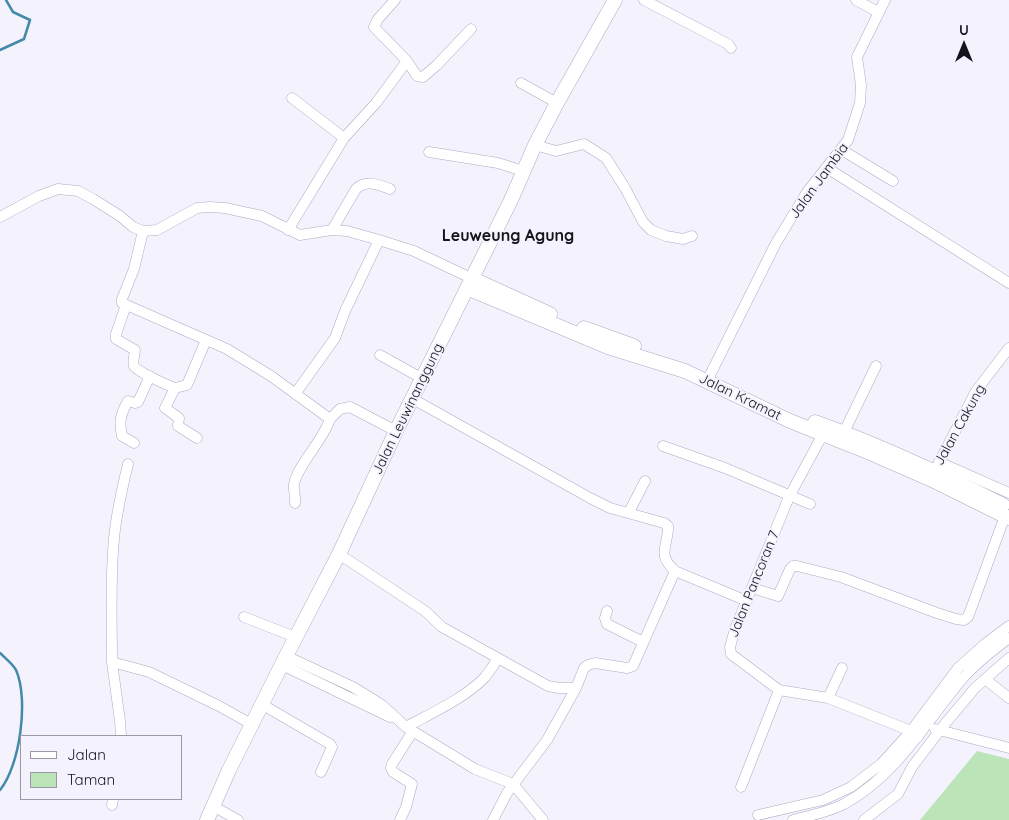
<!DOCTYPE html>
<html>
<head>
<meta charset="utf-8">
<style>
  body { margin:0 }
  #map { position:relative; width:1009px; height:820px; overflow:hidden; background:#f4f2fd; font-family:Quicksand,sans-serif }
  canvas { display:block }
  .legend { position:absolute; left:20px; top:735px; width:162px; height:65px; box-sizing:border-box; background:#f4f2fd; border:1px solid #9b99a3; margin:0; padding:6px 9px; list-style:none; font-size:15px; color:#16141d }
  .legend li { display:flex; align-items:center; gap:10px; height:25px }
  .legend b { width:25px; border:1px solid #9b99a3 }
  .north { position:absolute; left:939px; top:20px; width:50px; height:50px; -webkit-text-stroke:4px #f4f2fd; paint-order:stroke; rotate:0deg; font-size:14px; font-weight:700; line-height:20px; text-align:center; color:#16141d }
  .north::after { content:''; display:block; margin:auto; width:18px; height:22px; background:#16141d; clip-path:polygon(50% 0,100% 100%,50% 72%,0 100%) }
</style>
</head>
<body>
<div id="map">
<canvas width="1009" height="820"></canvas>
<ul class="legend">
<li><b style="height:6px;background:#fff"></b>Jalan</li>
<li><b style="height:14px;background:#bbe5b9"></b>Taman</li>
</ul>
<div class="north">U</div>
</div>
<script>
const ctx = document.querySelector('canvas').getContext('2d');
ctx.lineJoin = 'round';
function paint(path, color) { ctx.fillStyle = color; ctx.fill(path, 'evenodd'); }
function trace(path, color, width, dash) { ctx.strokeStyle = color; ctx.lineWidth = width; ctx.lineCap = dash ? 'butt' : 'round'; ctx.setLineDash(dash || []); ctx.stroke(path); }
function drawText(font, color, halo, rows, align = 'center') {
  ctx.font = font + ' Quicksand,sans-serif'; ctx.lineWidth = 4; ctx.setLineDash([]); ctx.textBaseline = 'middle'; ctx.strokeStyle = halo; ctx.fillStyle = color; for (const [text, x, y, turn = 0] of rows) {
    ctx.save(); ctx.translate(x, y); ctx.rotate((+turn || 0) * Math.PI / 180); ctx.textAlign = isNaN(turn) ? turn : align; if (halo) ctx.strokeText(text, 0, 0); ctx.fillText(text, 0, 0); ctx.restore();
  }
}
paint(new Path2D(`
  M977,751l32,8v61h-89z`), '#bbe5b9');
trace(new Path2D(`
  M0,50l24,-11 6,-19 -17,-8 -7,-12
  M0,653c5,5 13,11 16,17 13,29 4,96 -16,120`), '#4389a8', 2.5);
const minor = new Path2D(`
  M644,0l84,44 3,4
  M856,0l22,12
  M407,61l10,15 6,1 14,-12 34,-36
  M521,83l36,20
  M292,98l52,40
  M535,145l21,6 28,-7 22,14 19,30 18,34 8,8 15,6 17,3 9,-3
  M842,150l51,31
  M429,152l69,11 25,8
  M827,168l182,115
  M0,217l39,-21 19,-7 20,2 15,8 27,17 13,11 10,4 14,-1 40,-22 13,-1 15,1 37,8 38,19 32,-5 15,1 32,9 35,11 57,27
  M288,230l56,-92 32,-35 31,-42 -33,-34 4,-8 17,-19
  M332,230l24,-41c10,-10 23,-4 34,0
  M143,231l-9,38 -12,30v4l105,46 44,27 59,43c-7,22 -32,45 -36,65 -1,6 2,13 1,19
  M126,305l-10,29v5l19,11c0,4 -3,12 -1,16 4,6 33,19 41,22
  M380,355l43,24
  M707,381l69,-138 31,-51 41,-52 12,-37 1,-18 -4,-28 28,-57
  M295,394l40,-56 10,-27 34,-71
  M413,399l177,99 20,10 54,15 4,3v4c-2,20 -10,25 7,41l72,30
  M330,419l10,-10 10,-2 46,24
  M844,432l32,-66
  M823,434l-34,63 -54,132 -5,18 1,7 48,36 49,8 83,33 7,6
  M197,438l-19,-12 1,-8 -14,-10 10,-20 12,-3 19,-45
  M134,443l-12,-7c-3,-14 -2,-21 6,-35l7,2 3,-1 12,-26
  M663,446l62,22 85,36
  M939,462l70,31
  M128,464c-6,25 -12,50 -14,75 -4,41 -2,83 -2,123l37,10 70,34 34,19
  M932,476l44,-85 33,-43
  M629,512l16,-31
  M339,554l86,57 17,16 106,59 11,2h17
  M752,588l26,8 12,-27 3,-3h4l44,11 96,36 19,6 8,1 4,-3 37,-101
  M607,611l-2,7 2,6 36,18
  M244,617l51,20
  M286,656l67,31 29,18 24,22 69,42 38,15 30,36
  M112,662l8,59 1,15
  M282,665l108,52
  M985,679l24,19
  M828,698l14,-30
  M263,705l67,39 2,3 -11,25
  M406,727c24,-13 61,-30 79,-50 5,-6 9,-12 13,-19
  M935,729l74,19
  M741,787l38,-97
  M112,805l1,-6
  M213,806l25,14
  M758,815l65,-15 28,-13 30,-23 30,-33 47,-63 27,-24 24,-18
  M400,820l6,-13 6,-23 -19,-12 -2,-4 1,-4 21,-33
  M493,820l14,-27 40,-53 29,-52 8,-20 4,-3 7,-2 32,5 6,-2 42,-95
  M793,820c17,-4 35,-8 51,-16 53,-29 81,-81 119,-126 13,-15 30,-28 46,-40
  M864,820l34,-26 14,-27 32,-42 31,-37 34,-30`);
const secondary = new Path2D(`
  M471,278l79,36
  M467,288l141,59 77,24 105,50 78,31 62,27 79,39
  M584,328l50,18
  M815,422c65,23 127,52 188,83
  M207,820l22,-50 57,-114 53,-102 57,-123 115,-231 24,-55 22,-42 58,-103`);
trace(minor, '#afa8c3', 11);
trace(secondary, '#afa8c3', 15);
trace(minor, '#fff', 10);
trace(secondary, '#fff', 14);
drawText('14px', '#16141d', '#f4f2fd', [
  ["Jalan Jambia",819,181,-54],
  ["Jalan Kramat",740,397,26],
  ["Jalan Leuwinanggung",408,409,-64],
  ["Jalan Cakung",960,425,-61],
  ["Jalan Pancoran 7",754,584,-68]
]);
drawText('bold 16px', '#16141d', '#f4f2fd', [
  ["Leuweung Agung",508,236]
]);
</script>
</body>
</html>
